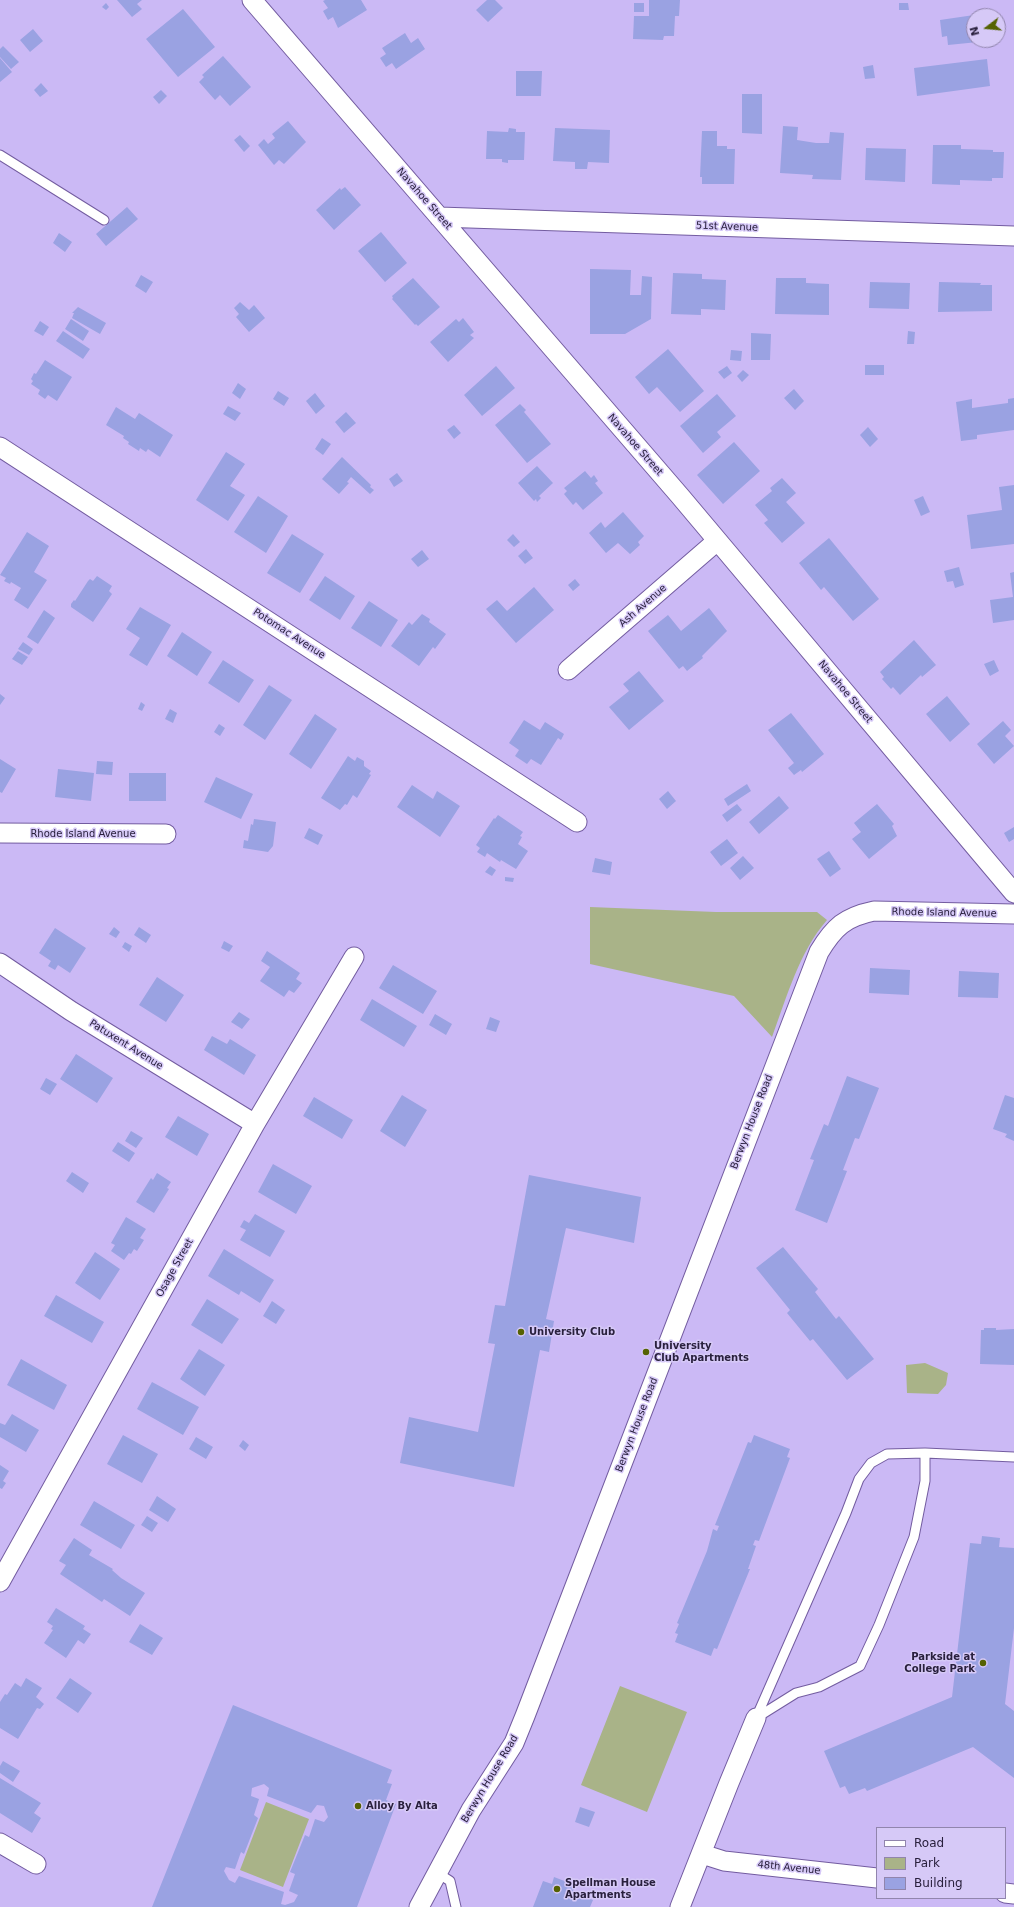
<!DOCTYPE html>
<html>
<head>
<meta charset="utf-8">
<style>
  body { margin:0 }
  #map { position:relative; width:1014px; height:1907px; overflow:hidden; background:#cbb9f5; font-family:"DejaVu Sans",sans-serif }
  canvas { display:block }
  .legend { position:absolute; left:876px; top:1827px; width:130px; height:72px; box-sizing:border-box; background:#d6c9f7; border:1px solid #9185ad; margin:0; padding:5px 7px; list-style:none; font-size:12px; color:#29203d }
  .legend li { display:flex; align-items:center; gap:8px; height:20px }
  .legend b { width:20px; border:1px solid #9185ad }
  .north { position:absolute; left:966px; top:8px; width:40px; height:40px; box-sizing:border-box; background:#d6c9f7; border:1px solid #9185ad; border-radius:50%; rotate:254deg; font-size:11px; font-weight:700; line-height:16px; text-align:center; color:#29203d }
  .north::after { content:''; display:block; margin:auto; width:14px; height:18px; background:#556202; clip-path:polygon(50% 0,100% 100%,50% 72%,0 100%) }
</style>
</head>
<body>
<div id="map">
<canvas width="1014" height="1907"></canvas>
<ul class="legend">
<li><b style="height:5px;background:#fff"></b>Road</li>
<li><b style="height:11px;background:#a9b388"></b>Park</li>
<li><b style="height:11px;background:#9aa2e2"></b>Building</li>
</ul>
<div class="north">N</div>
</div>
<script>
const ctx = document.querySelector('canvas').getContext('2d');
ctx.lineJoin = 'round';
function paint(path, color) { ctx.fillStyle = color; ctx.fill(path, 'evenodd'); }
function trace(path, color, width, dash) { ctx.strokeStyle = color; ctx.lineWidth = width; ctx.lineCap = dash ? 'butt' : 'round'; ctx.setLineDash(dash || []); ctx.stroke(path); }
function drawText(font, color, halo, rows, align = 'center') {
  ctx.font = font + ' "DejaVu Sans",sans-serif'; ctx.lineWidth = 3; ctx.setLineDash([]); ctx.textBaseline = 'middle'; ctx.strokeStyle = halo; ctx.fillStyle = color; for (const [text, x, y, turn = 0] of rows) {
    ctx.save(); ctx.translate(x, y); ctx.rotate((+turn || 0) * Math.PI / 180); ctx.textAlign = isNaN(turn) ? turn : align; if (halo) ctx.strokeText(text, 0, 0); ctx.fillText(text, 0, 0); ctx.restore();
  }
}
paint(new Path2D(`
  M590,907l126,5h101l10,8c-28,32 -40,77 -55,117l-38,-41 -144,-32z
  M925,1363l23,10 -2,12 -8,9 -31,-1 -1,-28z
  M620,1686l67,26 -40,100 -66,-27z
  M266,1802l43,17 -26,68 -43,-17z`), '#a9b388');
paint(new Path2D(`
  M117,0h25l-5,4 5,5 -10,8z
  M325,0h36l6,10 -29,18 -5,-11 -5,3 -5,-9 5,-3 -5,-7z
  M487,0h8l8,8 -15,14 -12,-12z
  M649,0h31l-1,16h-4l-1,20h-10l-1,4 -30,-1 1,-23h15z
  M106,3l3,4 -3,3 -4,-3z
  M634,3h10v9h-10z
  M899,3h9l1,7h-10z
  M183,9l32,38 -37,30 -32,-38z
  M974,15v25h4v2l-30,3 -1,-9 -5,1 -2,-17z
  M33,29l10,12 -13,11 -10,-12z
  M405,33l6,10 7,-5 7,11 -29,20 -4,-6 -6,4 -6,-9 6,-4 -4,-6z
  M3,46l16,16 -8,7 -11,-12v-8z
  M223,56l28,31 -21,19 -10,-11 -5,5 -16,-18 5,-5 -2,-2z
  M0,58l12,14 -12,10z
  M987,59l3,27 -73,10 -3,-28z
  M873,65l2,13 -10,1 -2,-12z
  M516,71h26l-1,25h-25z
  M41,83l7,8 -8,6 -6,-7z
  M161,90l6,6 -8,8 -6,-7z
  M742,94h20v40l-20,-1z
  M288,121l18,21 -22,22 -5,-4 -5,5 -16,-20 6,-6 4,5 7,-6 -3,-4z
  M783,126l15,1 -1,13 19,3h13l1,-11 14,1 -3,47 -29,-1 1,-4 -33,-2z
  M509,128l7,1v3h9l-1,28h-16v3l-6,-1v-3h-16l1,-28 21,1z
  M555,128l55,2 -1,33 -21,-1 -1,7h-12v-7l-22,-1z
  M702,131h15v15h10v3h8l-1,35h-32v-7h-2z
  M240,135l10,11 -6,6 -10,-12z
  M933,145h28v4l32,1v2h11l-1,26h-11v3l-32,-1v5l-28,-1z
  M866,148l40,1 -1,33 -40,-2z
  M345,187l16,18 -27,25 -18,-20 24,-22 1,2z
  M127,207l11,12 -32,27 -10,-12z
  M381,232l26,31 -22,19 -27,-31z
  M59,233l13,9 -7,10 -12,-9z
  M590,269l41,1 -1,25h11l1,-19 10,1 -1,42 -26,15h-35z
  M673,273l29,1v5l24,1 -1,30 -24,-1v6l-30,-1z
  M141,275l12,7 -7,11 -11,-7z
  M413,278l27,29 -22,19 -2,-2 -1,1 -23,-26 1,-1 -1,-2z
  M776,278h30v5l23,1v31l-54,-1z
  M870,282l40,1 -1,26 -40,-1z
  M939,282l42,1 -1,2h12v26l-54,1z
  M240,302l9,8 5,-5 11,13 -16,14 -13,-15 3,-3 -5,-6z
  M78,307l28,16 -6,11 -28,-16 2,-5h-2z
  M463,318l11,14 -4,3 4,3 -26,24 -18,-20 26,-23 3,3z
  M71,319l18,12 -6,10 -18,-12z
  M40,321l9,6 -6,9 -9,-5z
  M63,331l27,18 -7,10 -27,-18z
  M908,331l7,1 -1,12h-7z
  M751,333l20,1 -1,26h-19z
  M668,349l36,42 -24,21 -23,-25 -8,7 -14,-17z
  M731,350l11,1 -1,10 -11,-1z
  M45,360l27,17 -15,24 -9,-6 -3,4 -7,-5 2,-4 -9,-6 2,-3 -2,-2 3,-6 2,1z
  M865,365h19v10h-19z
  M496,366l19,22 -33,28 -18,-21z
  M727,366l5,7 -8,6 -6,-7z
  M743,370l6,5 -7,7 -5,-6z
  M238,383l8,6 -6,10 -8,-6z
  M794,389l10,12 -9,9 -11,-12z
  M278,391l11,7 -5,8 -11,-7z
  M315,393l10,13 -9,8 -10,-13z
  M717,394l19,22 -19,16 4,5 -18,16 -23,-27z
  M1014,398v32l-37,5v4l-16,2 -5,-39 16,-3v9l36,-5v-4z
  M520,404l6,6 -2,2 27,32 -24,19 -32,-38z
  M228,406l13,7 -6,8 -12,-7z
  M116,407l19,12 4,-6 34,22 -13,22 -12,-8 -2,3 -6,-4 -1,3 -11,-7 1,-2 -6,-4 1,-2 -18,-11z
  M346,412l10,11 -12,10 -9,-11z
  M454,425l7,8 -7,6 -7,-9z
  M868,427l10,12 -8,8 -10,-12z
  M322,438l9,6 -8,11 -8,-6z
  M734,442l26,29 -37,33 -26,-29z
  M226,452l19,12 -15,22 15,9 -17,26 -32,-21z
  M342,457l29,28 -1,2 4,3 -4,4 -19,-17 -4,5 2,1 -10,11 -17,-15z
  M537,466l16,17 -14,13 2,2 -4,4 -1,-3 -2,2 -16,-18z
  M585,471l6,7 3,-3 4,6 -3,2 8,10 -20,17 -7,-8 -3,3 -9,-11 3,-3 -3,-3z
  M397,473l6,8 -9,6 -5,-8z
  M782,478l14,15 -10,9 19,21 -23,20 -18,-20 4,-3 -13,-15 17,-14 -2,-3z
  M1014,485v59l-43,5 -4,-34 35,-5 -3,-23z
  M258,496l30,20 -22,37 -32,-21z
  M923,496l7,16 -9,4 -7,-16z
  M623,512l21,24 -6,6 2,3 -10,9 -12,-11 -12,10 -17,-20 12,-11 4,6z
  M27,532l22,14 -15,26 13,8 -19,29 -14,-9 7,-12 -10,-6 -1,2 -6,-3 2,-3 -6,-3z
  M292,534l32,20 -24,39 -33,-20z
  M513,534l7,8 -6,5 -7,-7z
  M829,538l50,61 -26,22 -29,-34 -3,3 -22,-27z
  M526,549l7,9 -8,6 -7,-8z
  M422,550l7,9 -11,8 -7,-8z
  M959,567l5,18 -9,3 -2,-7 -6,1 -3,-11z
  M1014,572v48l-21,3 -3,-23 23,-3 -3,-24z
  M97,576l15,10 -3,5 3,3 -19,28 -22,-15v-3l3,-4 1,1 13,-20 2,-2 3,2z
  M325,576l30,20 -15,24 -31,-20z
  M575,579l5,6 -7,6 -5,-6z
  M534,587l20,23 -38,33 -30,-34 11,-9 10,11z
  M369,601l29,19 -17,27 -30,-19z
  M140,607l31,18 -24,41 -18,-11 11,-17 -14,-9z
  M709,608l18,23 -25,25 1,2 -16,13 -4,-5 -4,3 -31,-38 20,-16 13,16z
  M44,610l11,8 -17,26 -11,-7z
  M422,614l8,5 -1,3 17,12 -11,15 -2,-2 -14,19 -28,-20 18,-24 3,3z
  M182,632l30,20 -15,24 -30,-20z
  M914,640l22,25 -14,12 -1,-2 -21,20 -7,-8 -2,2 -9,-10 2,-2 -4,-5z
  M23,642l10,7 -4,6 -11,-6z
  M18,651l10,6 -6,8 -10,-6z
  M223,660l31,20 -15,23 -31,-20z
  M994,660l5,11 -9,5 -6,-12z
  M639,671l25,30 -35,29 -20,-23 20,-16 -6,-7z
  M269,685l23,15 -27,40 -22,-15z
  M0,694l5,4 -5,7z
  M947,696l23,28 -20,18 -24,-28z
  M141,702l4,3 -3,6 -4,-2z
  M170,709l7,4 -4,10 -8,-4z
  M791,713l33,41 -22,18 -1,-2 -7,5 -6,-7 6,-5 -26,-33z
  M315,714l22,15 -26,40 -22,-15z
  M524,720l16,10 5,-8 19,12 -3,6 -3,-2 -17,27 -10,-6 -4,5 -12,-8 4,-6 -10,-7z
  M1003,721l8,9 -6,6 9,10 -20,18 -17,-20z
  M219,724l6,4 -5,8 -6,-4z
  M348,756l7,5 2,-4 7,4v5l7,5 -2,3 2,1 -14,23 -4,-3 -6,10 -2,-1 -5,6 -19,-12z
  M0,759l16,10 -14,24 -2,-1z
  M97,761l16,1 -1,13 -16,-1z
  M58,769l36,4 -3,28 -36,-4z
  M129,773h37v28h-37z
  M216,777l37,17 -12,25 -37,-17z
  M747,784l4,7 -23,15 -4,-7z
  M412,785l21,14 4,-8 23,15 -20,31 -43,-30z
  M668,791l8,10 -9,8 -8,-10z
  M779,796l10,12 -30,26 -10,-12z
  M737,804l5,6 -15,12 -5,-7z
  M877,804l17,20 -2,2 5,10 -28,23 -17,-20 9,-7 -7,-9z
  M498,815l25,17 -3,4 2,1 -4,7 10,7 -12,18 -15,-9 -1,2 -13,-9 -2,4 -8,-5 3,-4 -4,-3 18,-27 1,1z
  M254,819l22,3 -3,24 -5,6 -25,-4 1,-8 4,1 3,-17 2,1z
  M1014,827v12l-5,3 -5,-9z
  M309,828l14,7 -5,10 -14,-7z
  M727,839l11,14 -17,13 -11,-14z
  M829,851l12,18 -11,8 -13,-18z
  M743,856l11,12 -14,12 -10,-12z
  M595,858l17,4 -2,13 -18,-3z
  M490,866l6,4 -4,6 -7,-4z
  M505,877l9,1 -1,4 -8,-1z
  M114,927l6,5 -4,6 -7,-4z
  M139,927l12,8 -5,8 -12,-8z
  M55,928l31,20 -16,25 -12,-8 -3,5 -7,-4 3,-5 -12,-8z
  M224,941l9,5 -4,6 -8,-4z
  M125,942l7,4 -3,6 -7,-5z
  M267,951l33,22 -4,6 6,4 -8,10 -5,-3 -5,7 -24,-16 10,-14 -9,-6z
  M393,965l44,26 -14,23 -44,-26z
  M870,968l40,2 -1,25 -40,-2z
  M959,971l40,2 -1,25 -40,-1z
  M157,977l27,18 -18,27 -27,-17z
  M372,999l45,27 -13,21 -44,-27z
  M239,1012l11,7 -8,10 -11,-7z
  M435,1014l17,10 -6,11 -17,-10z
  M490,1017l10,4 -4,11 -10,-3z
  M212,1036l15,8 3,-5 26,16 -12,20 -40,-25z
  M76,1054l37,24 -16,25 -37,-24z
  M847,1076l32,12 -20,51 -4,-1 -12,32 4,1 -20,52 -32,-13 19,-50 -4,-1 14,-35 4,2z
  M46,1078l11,6 -7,11 -10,-6z
  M402,1095l25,15 -22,37 -25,-16z
  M1005,1095l9,3v43l-9,-4 2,-3 -14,-5z
  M314,1097l39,23 -11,19 -39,-23z
  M178,1116l31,18 -12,22 -32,-19z
  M131,1131l12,7 -7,10 -11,-7z
  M118,1142l17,11 -6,9 -17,-11z
  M273,1164l39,22 -16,28 -38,-22z
  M72,1172l17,11 -6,10 -17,-12z
  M157,1173l14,9 -4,6 2,1 -15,24 -18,-11 15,-24 2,2z
  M529,1175l112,22 -7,46 -68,-15 -20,91 8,2 -5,31 -9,-2 -26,137 -114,-24 9,-46 69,15 17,-88 -7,-1 7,-38 10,1z
  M255,1214l30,17 -15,26 -30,-17 6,-10 -6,-3 4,-7 5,3z
  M126,1217l20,12 -6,9 4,2 -7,11 -3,-2 -3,5 -2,-1 -5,7 -13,-9 4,-6 -4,-2z
  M783,1247l35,42 -3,3 21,27 3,-3 35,43 -27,21 -34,-41 -3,2 -23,-28 3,-3 -34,-42z
  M224,1249l50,31 -14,23 -19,-12 -2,4 -31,-19z
  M95,1252l25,17 -20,31 -25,-17z
  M56,1295l48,27 -12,21 -48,-27z
  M207,1299l32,20 -17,25 -31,-19z
  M272,1301l13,9 -9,14 -13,-8z
  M984,1328h12v2l18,-1v36l-34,-1 1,-34h3z
  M199,1349l26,16 -20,31 -25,-17z
  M21,1359l46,26 -13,25 -47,-25z
  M152,1382l47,25 -16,28 -46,-26z
  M12,1414l27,16 -13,22 -26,-15v-14l5,2z
  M123,1435l35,19 -16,29 -35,-19z
  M754,1435l36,14 -3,8 3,1 -31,83 -4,-1 -2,5 3,1 -8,23h2l-33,80 -3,-1 -3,8 -36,-14 3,-8 -3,-1 4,-9 -2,-1 30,-72 6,-22 4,2 2,-5 -4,-1 33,-83 3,1z
  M196,1437l17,10 -7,12 -17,-10z
  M243,1440l6,5 -4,6 -6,-5z
  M0,1465l9,6 -6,10 3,2 -4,6 -2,-1z
  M157,1496l19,13 -8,13 -19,-12z
  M94,1501l41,24 -14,24 -41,-24z
  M147,1516l11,7 -6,9 -11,-7z
  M982,1536l18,2 -1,9 15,1v80l-9,76 9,7v67l-41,-31 -106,44 -2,-3 -16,6 -4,-8 -5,2 -16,-37 128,-54 18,-154 11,1z
  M74,1538l18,12 -3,5 24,14 -1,1 9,8 24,15 -15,23 -26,-17 -2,3 -42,-28 6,-9 -7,-4z
  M56,1608l29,18 -2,3 8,5 -7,10 -6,-4 -12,18 -22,-15 9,-13 -2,-1 2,-3 -6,-4z
  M140,1624l23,14 -11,17 -23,-13z
  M26,1678l16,10 -6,9 8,7 -4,5 -3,-1 -19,31 -18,-11v-26l5,-8 2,1 8,-12 6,4z
  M70,1678l22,15 -14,20 -22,-15z
  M233,1705l159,65 -5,13 5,1 -6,16 10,4 -39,103h-205zM264,1784l5,4 -2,8 44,17 6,-8 7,1 4,11 -4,5 -9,-3 -6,18 -4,-2 -15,37 5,2 -6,17 9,4 -4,7 -9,3 -4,-1 3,-12 -45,-16 -4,7 -6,-3 -5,-9 2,-4 9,2 6,-17 3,2 14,-36 -4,-3 5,-16 -8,-3 1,-8z
  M3,1761l17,10 -7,11 -13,-9v-7z
  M0,1778l41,25 -7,10 7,5 -9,15 -32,-20z
  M580,1807l15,5 -6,15 -14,-5z
  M554,1877l21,8 -2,7 20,8 -3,7h-57l10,-26 9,3z`), '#9aa2e2');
const service = new Path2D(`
  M0,155l104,65
  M756,1718l90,-205 13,-34 12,-16 16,-9 38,-1 89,4
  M756,1718l40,-25 23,-6 41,-21 19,-41 35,-88 11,-56v-28
  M436,1872l14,9 6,26`);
const minor = new Path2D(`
  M252,0l428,496 334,397
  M439,217l575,19
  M0,447l577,375
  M568,670l149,-129
  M0,833l166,1
  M0,963l71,48 184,113
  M0,1582l255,-458 99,-167
  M0,1843l36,21
  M702,1854l22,7 153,17
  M1005,1893l9,1
  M419,1907l52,-97 43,-67 11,-27 294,-764c15,-25 26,-35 55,-41l140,3
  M680,1907l49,-124 27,-65`);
trace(service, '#735ca0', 11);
trace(minor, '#735ca0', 21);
trace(service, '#fff', 9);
trace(minor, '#fff', 19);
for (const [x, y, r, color] of [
  [521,1332,4,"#556202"],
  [646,1352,4,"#556202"],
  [983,1663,4,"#556202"],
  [358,1806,4,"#556202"],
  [557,1889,4,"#556202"]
]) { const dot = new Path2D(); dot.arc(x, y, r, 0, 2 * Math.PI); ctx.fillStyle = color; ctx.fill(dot); trace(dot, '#d6c9f7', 1.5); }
drawText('10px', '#29203d', '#d6c9f7', [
  ["Navahoe Street",424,199,49],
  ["51st Avenue",727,227,2],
  ["Navahoe Street",635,445,49],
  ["Ash Avenue",643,606,-41],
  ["Potomac Avenue",289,634,33],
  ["Navahoe Street",845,692,50],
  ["Rhode Island Avenue",83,834],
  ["Rhode Island Avenue",944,913,1],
  ["Patuxent Avenue",126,1045,32],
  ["Berwyn House Road",752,1122,-69],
  ["Osage Street",175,1268,-61],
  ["Berwyn House Road",637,1425,-69],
  ["Berwyn House Road",490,1779,-59],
  ["48th Avenue",789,1868,6]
]);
drawText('bold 10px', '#29203d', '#d6c9f7', [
  ["University Club",529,1332],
  ["University",654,1346],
  ["Club Apartments",654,1358],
  ["Parkside at",975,1657,"right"],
  ["College Park",975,1669,"right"],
  ["Alloy By Alta",366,1806],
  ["Spellman House",565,1883],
  ["Apartments",565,1895]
], 'left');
</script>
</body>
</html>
